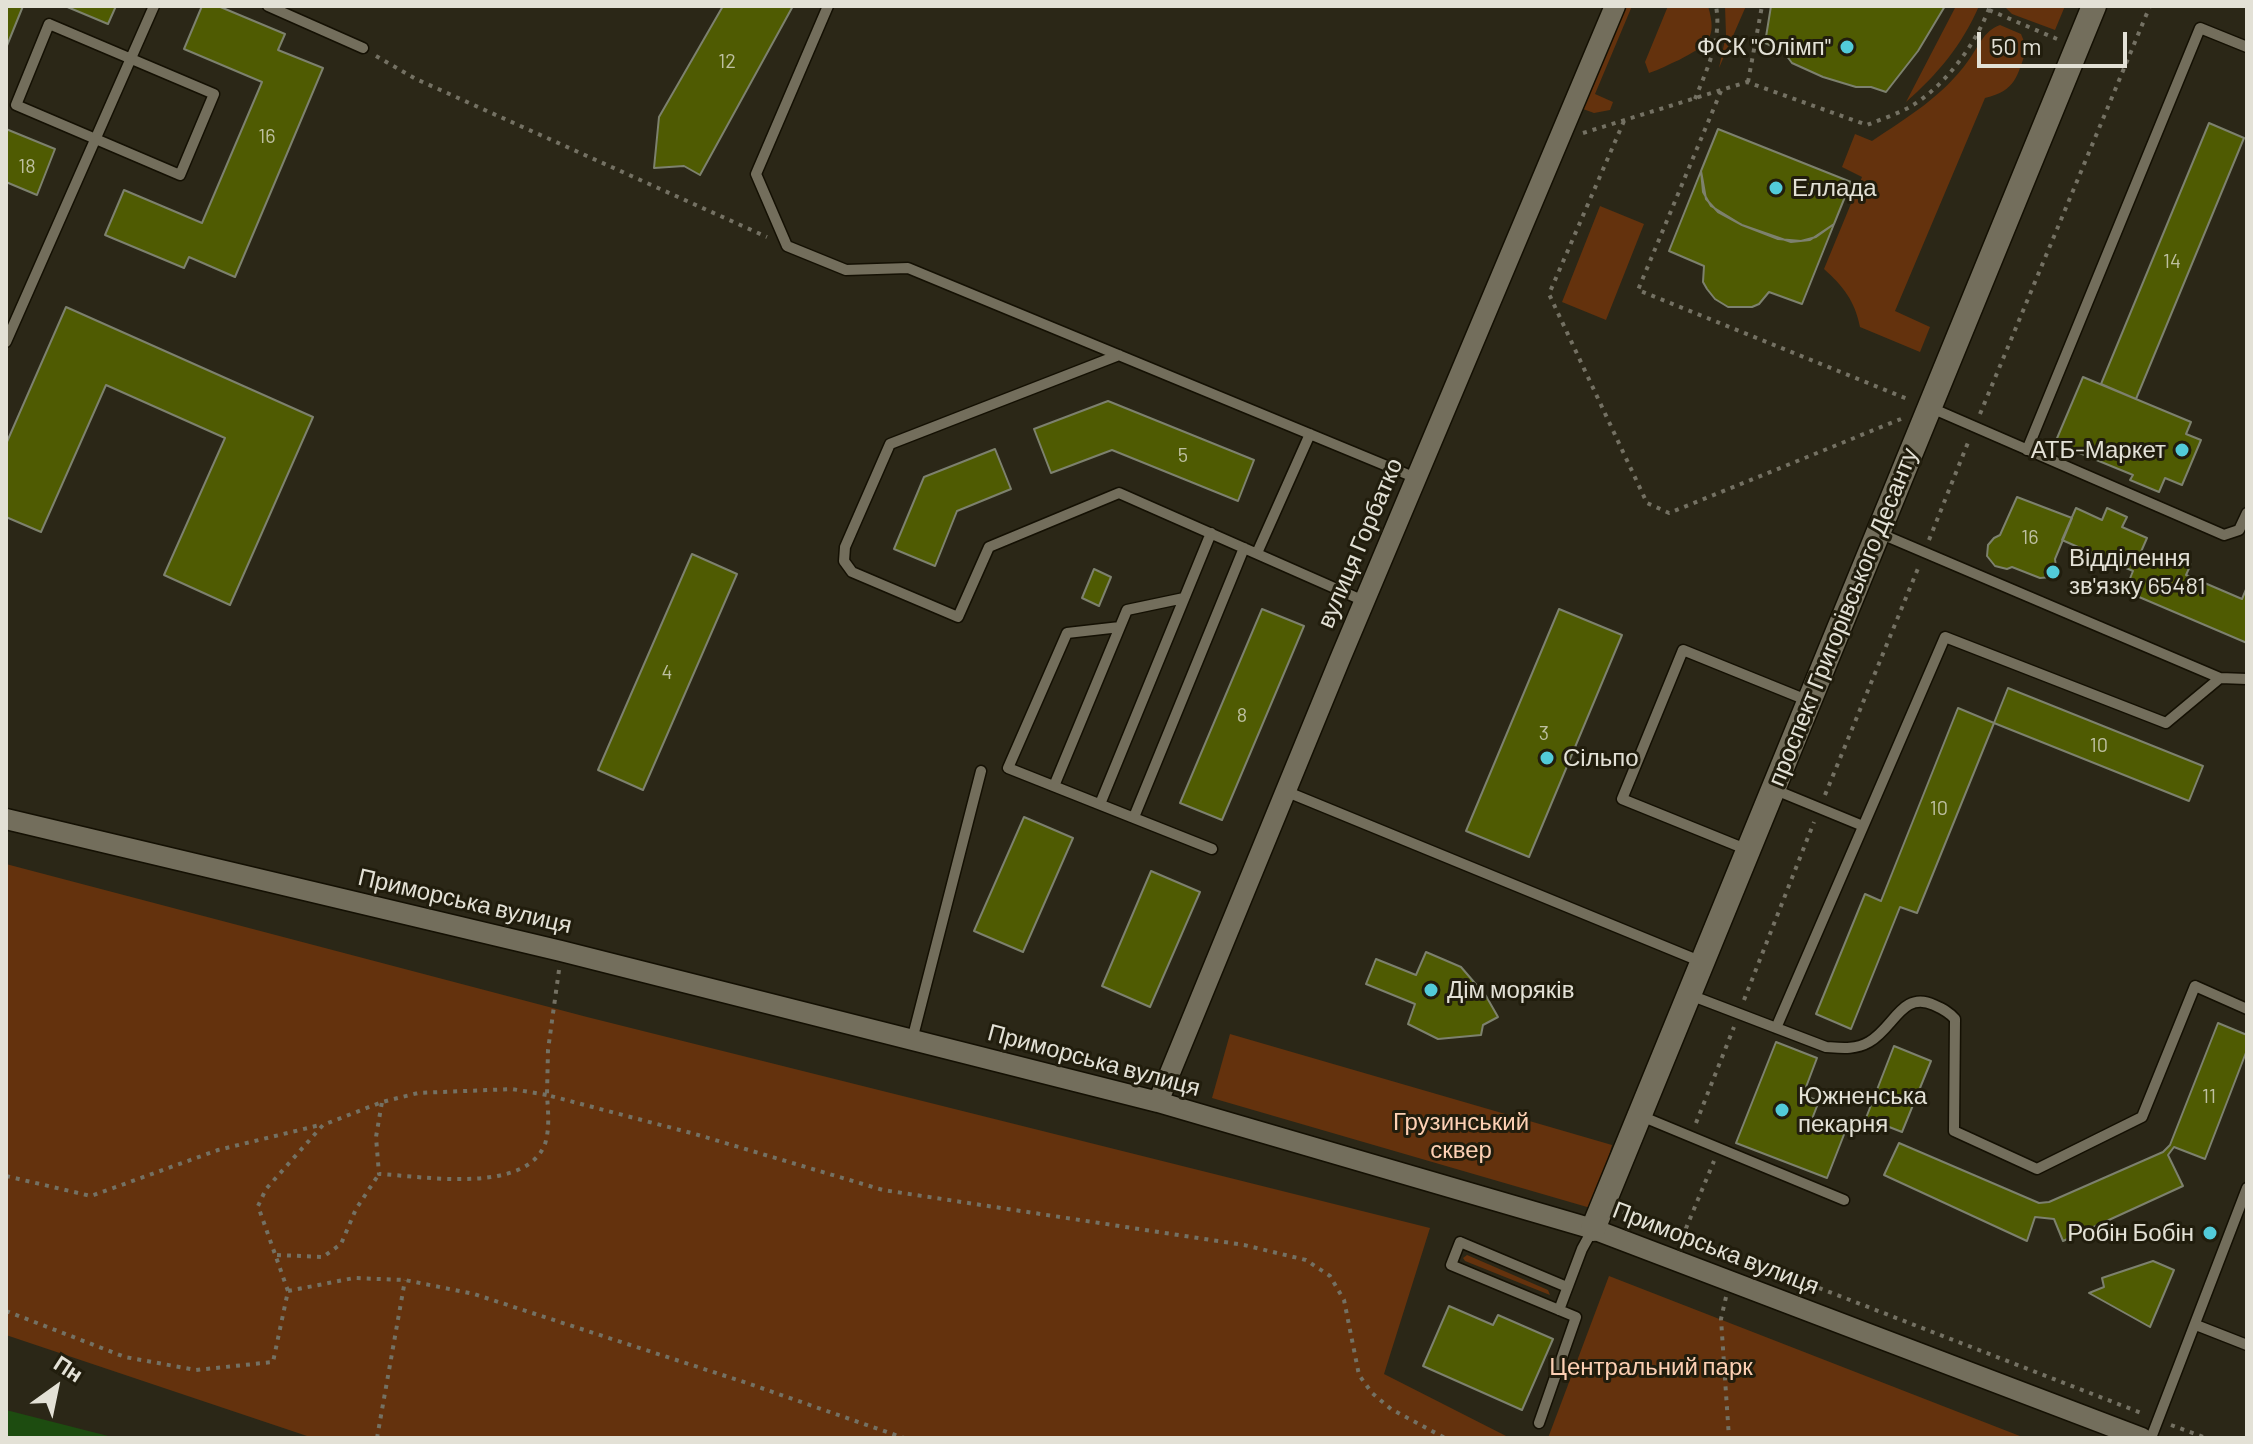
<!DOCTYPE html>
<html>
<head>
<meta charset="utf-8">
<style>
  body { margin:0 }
  #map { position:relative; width:2253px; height:1444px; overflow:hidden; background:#2b2717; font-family:Barlow,sans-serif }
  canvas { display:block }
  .frame { position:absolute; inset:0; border:8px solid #e3e1d6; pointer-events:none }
  .north { position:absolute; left:16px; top:1348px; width:80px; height:80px; -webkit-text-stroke:6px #211d0d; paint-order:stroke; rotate:33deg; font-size:22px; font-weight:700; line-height:32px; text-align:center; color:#e3e1d6 }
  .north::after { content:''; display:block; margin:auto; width:28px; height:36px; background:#e3e1d6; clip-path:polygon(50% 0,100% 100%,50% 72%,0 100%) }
  .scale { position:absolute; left:1977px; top:32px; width:150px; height:36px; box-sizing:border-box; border:4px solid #e3e1d6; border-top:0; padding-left:10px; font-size:24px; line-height:28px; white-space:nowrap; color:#e3e1d6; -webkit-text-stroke:6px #211d0d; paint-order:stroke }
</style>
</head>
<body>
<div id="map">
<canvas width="2253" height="1444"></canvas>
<div class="frame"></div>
<div class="north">Пн</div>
<div class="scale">50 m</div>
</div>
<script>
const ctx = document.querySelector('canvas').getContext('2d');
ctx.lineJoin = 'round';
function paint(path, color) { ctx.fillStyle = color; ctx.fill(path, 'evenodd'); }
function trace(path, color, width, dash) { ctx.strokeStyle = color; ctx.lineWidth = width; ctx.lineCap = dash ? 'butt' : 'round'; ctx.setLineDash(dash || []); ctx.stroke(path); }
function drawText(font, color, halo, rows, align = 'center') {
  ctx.font = font + ' Barlow,sans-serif'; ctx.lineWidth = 6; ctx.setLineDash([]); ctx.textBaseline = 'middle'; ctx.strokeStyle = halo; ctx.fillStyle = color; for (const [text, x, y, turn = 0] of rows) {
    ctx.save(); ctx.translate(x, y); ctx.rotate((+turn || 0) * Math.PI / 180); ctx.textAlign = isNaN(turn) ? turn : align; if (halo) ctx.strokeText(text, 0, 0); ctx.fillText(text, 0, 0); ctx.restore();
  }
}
paint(new Path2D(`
  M1626,6h6l-37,88 18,8 -3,8 -16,3 -11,-4z
  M1668,6h40c10,34 -1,39 -29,54 -10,4 -20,10 -30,13l-4,-11z
  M1725,6h21l-27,62 7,-33z
  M1956,6h23c-17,39 -41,68 -73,96z
  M2004,6h61l-10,24 -43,-16z
  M2000,25l21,9 6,15c-11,28 -10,41 -42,49l-90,213 35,16 -10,25 -60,-25c-5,-26 -17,-41 -36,-58l38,-92 -20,-10 13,-33 17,7c36,-24 71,-45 96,-80 10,-13 15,-30 32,-36z
  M1600,206l44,18 -38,96 -44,-18z
  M6,864l581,153 843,211 -46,146 126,64h-1197l-307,-103z
  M1230,1034l382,111 -18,64 -382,-111z
  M1467,1255l81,35 2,5 -85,-34 -2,-3z
  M1609,1276l416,162h-477z`), '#64320d');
paint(new Path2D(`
  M6,1410l110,28h-110z`), '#1d4c10');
const building = new Path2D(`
  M6,6h17l-17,42z
  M65,6h51l-8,18z
  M202,6h16l67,28 -7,16 45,18 -88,209 -46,-20 -5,11 -79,-33 19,-45 78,33 60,-141 -78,-33z
  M723,6h70l-93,169 -16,-9 -30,2 5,-51z
  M1771,6h174l-27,45 -32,41 -15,-5h-15l-33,-10 -31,-14 -9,-12 -18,-8z
  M2209,123l35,15 -108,261 -35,-15z
  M6,129l49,20 -18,46 -31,-13z
  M1718,129l133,53 -17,42 -24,16 -19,2 -49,-17 -24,-13 -12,-13 -5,-28z
  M1701,171l2,21 8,14 31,19 36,14 23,2 15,-4 18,-13 -32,80 -33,-12 -10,12 -7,3h-24l-13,-8 -8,-10 -4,-7 1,-16 -35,-15z
  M66,307l247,110 -83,188 -66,-30 61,-137 -119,-53 -65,147 -35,-15v-73z
  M2083,377l108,45 -5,12 15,6 -19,45 -17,-7 -6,14 -29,-12 3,-5 -78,-32z
  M1108,401l146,59 -16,41 -126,-51 -61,23 -17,-44z
  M995,449l16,40 -54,22 -22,55 -41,-17 30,-72z
  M2017,497l55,21 -17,41 1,9 -4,9 -12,1 -28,-11 -5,2 -12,-3 -8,-10 1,-11 6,-7 6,-3z
  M2076,508l26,12 5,-12 20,9 -5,10 25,11 -7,16 29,13 5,-10 17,7 -5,11 56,24 5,-12v56l-122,-52 8,-20 -71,-31z
  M692,554l45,20 -94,216 -45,-20z
  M1094,569l17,8 -12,29 -17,-8z
  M1262,609l42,17 -82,194 -42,-17z
  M1559,609l63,26 -93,222 -63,-26z
  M2008,688l195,78 -14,35 -195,-78z
  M1958,708l36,15 -77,190 -17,-6 -49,122 -35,-15 49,-120 16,7z
  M1024,817l49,21 -50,114 -49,-21z
  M1151,871l49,21 -50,115 -48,-21z
  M1426,952l35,15 25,29 12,21 -15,8 -2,10 -43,4 -30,-15 7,-20 -49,-20 10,-25 40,16z
  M2218,1023l29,12v15l-42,109 -31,-12 -6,8 15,31 -120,55 -9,-22 -19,-2 -8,24 -143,-66 15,-32 140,60 10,-1 114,-50 7,-7z
  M1776,1042l41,16 -14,37 16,6 -7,18 33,13 -18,46 -91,-35z
  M1894,1046l37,15 -29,71 -36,-14z
  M2153,1261l21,9 -24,57 -61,-34 15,-6 -2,-9z
  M1449,1306l44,19 5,-10 55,24 -31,71 -99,-44z`);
paint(building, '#4f5b02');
trace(building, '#7d816e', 2);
const service = new Path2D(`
  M268,6l95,42
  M828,6l-72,168 31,72 59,24 62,-2 508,210
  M49,24l165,70 -34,81 -164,-70z
  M6,342l148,-336
  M1119,355l-229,89 -45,103 -1,14 8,11 106,45 31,-70 130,-54 245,108
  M1929,407l295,128 15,-5 8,-17
  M2027,450l173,-422 47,19
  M1879,533l341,145 27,1
  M1257,553l53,-119
  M1120,627l-53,6 -59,135 204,81
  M1054,786l73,-176 57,-12
  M1773,789l90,37
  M1285,791l417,171
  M1100,804l111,-271
  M1134,817l110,-269
  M1748,850l-126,-51 61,-149 126,51
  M1690,995l136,52c15,1 29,3 43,-5 25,-14 33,-52 65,-37 9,4 15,7 21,14l-1,112 83,38 105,-52 53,-131 52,23
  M1776,1028l169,-391 221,86 54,-45
  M912,1040l69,-269
  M1641,1116l203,84
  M1559,1310l23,-61 11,-20
  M2196,1325l51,20
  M1539,1423l37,-106 -125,-52 9,-23 107,45
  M2151,1438l96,-250`);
const minor = new Path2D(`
  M6,819l555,132 597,151 435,127 549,209
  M1158,1102l182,-443 275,-653`);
const tertiary = new Path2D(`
  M1593,1229l501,-1223`);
trace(service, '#141003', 13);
trace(minor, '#141003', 23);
trace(tertiary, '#141003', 27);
trace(new Path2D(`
  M1989,10l68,29
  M376,56l40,23 351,158
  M1748,82l14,-76
  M1721,91l-83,199 272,110
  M1695,99c12,-30 27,-60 21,-93
  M1624,121l-75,173 98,209 22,10 232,-94
  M1583,133l164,-51 120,43c15,-6 33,-12 46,-20 34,-21 64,-63 77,-99
  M1980,414l170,-408
  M1929,540l40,-100
  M1825,795l94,-229
  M559,970l-11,80 -1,45 148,39 188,56 361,55 62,15 24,16 14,24 15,75 13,18 19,16 54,29
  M1744,1000l70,-178
  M1696,1123l38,-96
  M6,1176l85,20 127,-46 102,-25
  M1623,1212l521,202
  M1682,1238l32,-77
  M277,1255l46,2 18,-13 15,-35 23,-35
  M288,1291l66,-13 51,2 69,14 273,89 157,55
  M1726,1297l-5,22 8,119
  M6,1311l119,46 71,13 77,-8 15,-71 -30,-85 8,-17 57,-64 59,-23 36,-9 94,-4 35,6c1,16 3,33 -2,49 -20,51 -123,32 -166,30l-3,-37 6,-35
  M2171,1425l35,13
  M377,1438l28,-158`), '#747163', 4, [4, 6]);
trace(service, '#736e5c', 10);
trace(minor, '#736e5c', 20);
trace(tertiary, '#736e5c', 24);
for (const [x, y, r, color] of [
  [1847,47,8,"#52cbd9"],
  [1776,188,8,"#52cbd9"],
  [2182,450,8,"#52cbd9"],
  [2053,572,8,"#52cbd9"],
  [1547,758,8,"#52cbd9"],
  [1431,990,8,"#52cbd9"],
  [1782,1110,8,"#52cbd9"],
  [2210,1233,8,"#52cbd9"]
]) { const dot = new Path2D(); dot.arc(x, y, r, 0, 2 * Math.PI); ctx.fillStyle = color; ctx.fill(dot); trace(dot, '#211d0d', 3); }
drawText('20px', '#bec0a1', null, [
  ["12",727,61],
  ["16",267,136],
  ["18",27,166],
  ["14",2172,261],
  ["5",1183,455],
  ["16",2030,537],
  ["4",667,672],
  ["8",1242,715],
  ["3",1544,733],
  ["10",2099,745],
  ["10",1939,808],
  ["11",2209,1096]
]);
drawText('24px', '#e3e1d6', '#211d0d', [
  ["ФСК \"Олімп\"",1831,47,"right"],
  ["Еллада",1792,188],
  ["АТБ-Маркет",2166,450,"right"],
  ["Відділення",2069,558],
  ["зв'язку 65481",2069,586],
  ["Сільпо",1563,758],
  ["Дім моряків",1447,990],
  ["Южненська",1798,1096],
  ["пекарня",1798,1124],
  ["Робін Бобін",2194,1233,"right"]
], 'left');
drawText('24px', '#e3e1d6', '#211d0d', [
  ["вулиця Горбатко",1360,543,-67],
  ["проспект Григорівського Десанту",1843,617,-68],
  ["Приморська вулиця",465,901,13],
  ["Приморська вулиця",1094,1060,15],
  ["Приморська вулиця",1716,1248,21]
]);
drawText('24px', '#fdd0b4', '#211d0d', [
  ["Грузинський",1461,1122],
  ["сквер",1461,1150],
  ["Центральний парк",1651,1367]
]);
</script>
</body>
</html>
